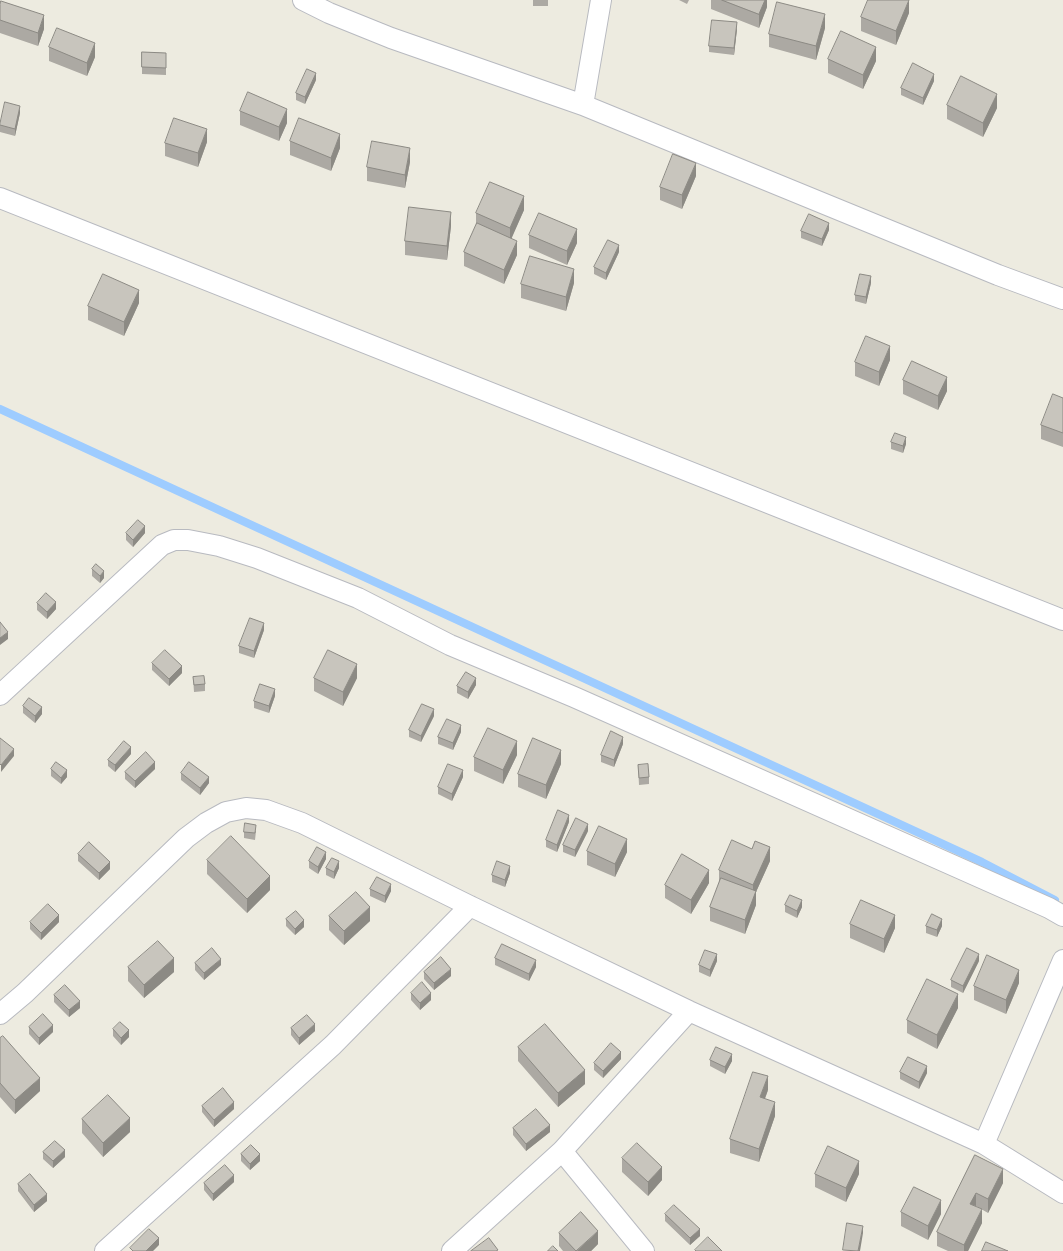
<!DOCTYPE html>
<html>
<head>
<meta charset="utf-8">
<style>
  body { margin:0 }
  canvas { display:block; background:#edebe0 }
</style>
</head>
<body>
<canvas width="1063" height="1251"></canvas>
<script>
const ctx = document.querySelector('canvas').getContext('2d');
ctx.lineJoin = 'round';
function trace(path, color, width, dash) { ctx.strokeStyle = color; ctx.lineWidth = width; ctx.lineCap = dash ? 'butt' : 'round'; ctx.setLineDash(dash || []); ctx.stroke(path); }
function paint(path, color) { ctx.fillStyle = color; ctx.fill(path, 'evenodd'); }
trace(new Path2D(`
  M0,409l982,453 73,38`), '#9eccff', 8);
const street = new Path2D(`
  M303,0l26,13 62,25 192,67 415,170 65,24
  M583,105l18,-105
  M0,198l1063,422
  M0,695l162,-150 12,-5h14l31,6 38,12 101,40 92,47 124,52 475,211 14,8
  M0,1014l25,-21 161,-155 20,-15 20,-11 20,-4 20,2 36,13 168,83 219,105 295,133 79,49
  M984,1144l79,-184
  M562,1151l82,100
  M105,1251l228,-206 137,-139
  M452,1251l110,-100 127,-140`);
trace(street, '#b8bac0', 22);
trace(street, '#fff', 20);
paint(new Path2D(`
  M533,0h15v6h-15z
  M679,0h10l-2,4z
  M711,0h56v7l-8,21 -48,-19z
  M0,5l44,24 -6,17 -38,-13z
  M909,13l-13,32 -35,-14v-14z
  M825,28l-9,32 -47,-13v-13z
  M737,29l-3,26 -25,-3v-6z
  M49,47l46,10 -8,19 -38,-15z
  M142,52l24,1v22l-24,-1z
  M828,59l48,2 -13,28 -35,-16z
  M316,80l-11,24 -9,-4v-7z
  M934,81l-11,24 -22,-10v-7z
  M947,105l50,3 -14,29 -36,-18z
  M240,111l47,12 -8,18 -39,-16z
  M20,113l-5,23 -15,-4v-8z
  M290,141l50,7 -9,23 -41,-16z
  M207,142l-9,25 -33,-11v-13z
  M410,162l-5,26 -38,-7v-14z
  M696,176l-14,33 -22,-9v-13z
  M524,210l-13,28 6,17 -13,29 -40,-18v-14l12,-27v-12z
  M451,226l-4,34 -42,-5v-14z
  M829,230l-7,16 -21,-8v-7z
  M529,235l48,8 -10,22 -38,-17z
  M619,252l-13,28 -12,-6v-7z
  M574,283l-8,28 -45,-13v-14z
  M871,283l-5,21 -11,-3v-6z
  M139,303l-15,33 -36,-16v-14z
  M890,360l-11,26 -24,-10v-14z
  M903,380l44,11 -9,19 -35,-16z
  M1063,398v49l-22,-8v-14z
  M891,442l15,2 -3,9 -12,-4z
  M126,533h19l-12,14 -7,-7z
  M92,569l12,9 -4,5 -8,-7z
  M37,603l19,6 -9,10 -10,-9z
  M264,630l-10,28 -15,-5v-7z
  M152,663l30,10 -13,13 -17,-16z
  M193,677l12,7v7l-11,1z
  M314,678h43l-14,28 -29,-15z
  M476,685l-8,14 -11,-6v-7z
  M275,696l-6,17 -15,-5v-7z
  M23,706l19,8 -7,9 -12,-10z
  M434,716l-13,26 -12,-5v-7z
  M461,732l-8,18 -15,-6v-7z
  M623,744l-9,23 -13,-5v-7z
  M131,754l-16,18 -7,-6v-6z
  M517,755l-14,29 -29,-13v-14z
  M561,764l-15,35 -28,-12v-13z
  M638,765l11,12v7l-10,1z
  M51,769l16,8 -6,7 -10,-8z
  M155,769l-20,19 -10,-9v-7z
  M181,773l28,10 -9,12 -19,-15z
  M463,777l-11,24 -14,-7v-7z
  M569,822l-12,30 -11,-5v-7z
  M256,831l-1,9 -11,-2v-6z
  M588,831l-13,26 -12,-5v-7z
  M587,851l40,1 -12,25 -28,-12z
  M78,854l32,15 -11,11 -21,-19z
  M326,859l-8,15 -9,-6v-7z
  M207,860l63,30 -23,23 -40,-39z
  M770,861l-14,31v13l-11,29 -35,-13v-14l9,-24v-13z
  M326,868h13l-5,11 -8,-4z
  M510,873l-5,14 -13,-5v-7z
  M709,883l-18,31 -26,-16v-13z
  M370,889l21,2 -6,12 -15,-7z
  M785,905l17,2 -5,11 -12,-6z
  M329,916l41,5 -26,24 -15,-15z
  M286,919l18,8 -9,8 -9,-9z
  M30,922h29l-18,18 -11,-11z
  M850,924l45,4 -11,25 -34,-15z
  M926,926h16l-5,11 -11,-4z
  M495,958l41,9 -7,14 -34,-16z
  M717,961l-7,16 -11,-5v-7z
  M979,961l-16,32 -12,-6v-7z
  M195,963l26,2 -17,15 -9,-10z
  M128,967l46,5 -30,26 -16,-17z
  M424,972l27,4 -17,14 -10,-11z
  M1019,983l-13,31 -32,-14v-14z
  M411,993l20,7 -11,10 -9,-10z
  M54,995l26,13 -11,9 -15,-15z
  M958,1008l-21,41 -30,-16v-13z
  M29,1027l24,5 -14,13 -10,-11z
  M291,1028l24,3 -16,14 -8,-10z
  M113,1029l16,8 -8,8 -8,-9z
  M0,1038l40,53 -25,23 -15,-17z
  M518,1047l67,37 -27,23 -40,-46z
  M621,1059l-18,19 -9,-8v-7z
  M710,1060l22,1 -7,13 -15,-8z
  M900,1072l27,1 -8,16 -19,-10z
  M768,1090l-3,9 10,17 -16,46 -29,-9v-14z
  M202,1106l32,3 -20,18 -12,-15z
  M82,1119l48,13 -27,25 -21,-24z
  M513,1128l37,4 -24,19 -13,-16z
  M43,1152l22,5 -12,11 -10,-9z
  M241,1154l19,7 -10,9 -9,-9z
  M975,1155l28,28 -15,30 -12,-7 6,17 -14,28h-20l-11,-5v-14z
  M622,1158l40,22 -14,16 -26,-24z
  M815,1174h44l-13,28 -31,-15z
  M234,1182l-21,19 -9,-11v-7z
  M18,1184l29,17 -13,11 -16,-21z
  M901,1212l40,2 -13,26 -27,-14z
  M665,1214l35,22 -10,9 -25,-24z
  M559,1233l39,11 -7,7h-28l-4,-5z`), '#aca9a3');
paint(new Path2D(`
  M765,0h2v7l-8,21v-14z
  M909,0v13l-13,32v-14z
  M825,14v14l-9,32v-14z
  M44,15v14l-6,17v-13z
  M737,22v7l-3,26v-7z
  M95,43v14l-8,19v-13z
  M876,47v14l-13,28v-14z
  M316,73v7l-11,24v-7z
  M934,74v7l-11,24v-7z
  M997,94v14l-14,29v-14z
  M20,106v7l-5,23v-7z
  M287,109v14l-8,18v-14z
  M207,129v13l-9,25v-14z
  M340,134v14l-9,23v-13z
  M410,148v14l-5,26v-13z
  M696,163v13l-14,33v-14z
  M524,196v14l-14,32v-14z
  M451,212v14l-4,34v-14z
  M829,223v7l-7,16v-7z
  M577,229v14l-10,22v-14z
  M517,241v14l-13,29v-14z
  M619,245v7l-13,28v-7z
  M574,269v14l-8,28v-14z
  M871,276v7l-5,21v-7z
  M139,290v13l-15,33v-14z
  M890,346v14l-11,26v-14z
  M947,377v14l-9,19v-14z
  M906,437v7l-3,9v-7z
  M145,526v7l-12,14v-7z
  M104,571v7l-4,5v-7z
  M56,602v7l-9,10v-7z
  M264,623v7l-10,28v-7z
  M8,632v7l-8,6v-7z
  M357,664v14l-14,28v-14z
  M182,666v7l-13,13v-7z
  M476,678v7l-8,14v-7z
  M275,689v7l-6,17v-7z
  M42,707v7l-7,9v-7z
  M434,709v7l-13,26v-6z
  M461,725v7l-8,18v-7z
  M623,737v7l-9,23v-7z
  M517,741v14l-14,29v-14z
  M131,747v7l-16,18v-7z
  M14,749v7l-13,16v-7z
  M561,750v14l-15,35v-14z
  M155,762v7l-20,19v-7z
  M67,770v7l-6,7v-6z
  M463,770v7l-11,24v-7z
  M209,777v6l-9,12v-7z
  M569,815v7l-12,30v-7z
  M588,824v7l-13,26v-7z
  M627,839v13l-12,25v-13z
  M770,847v14l-14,31v13l-11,29v-14l8,-21v-14z
  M326,852v7l-8,15v-7z
  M339,861v7l-5,11v-7z
  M110,862v7l-11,11v-7z
  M510,866v7l-5,14v-7z
  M709,870v13l-18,31v-14z
  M270,876v14l-23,23v-14z
  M391,884v7l-6,12v-7z
  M802,900v7l-5,11v-7z
  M370,907v14l-26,24v-14z
  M59,915v7l-18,18v-7z
  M895,915v13l-11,25v-14z
  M942,919v7l-5,11v-7z
  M304,920v7l-9,8v-6z
  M717,954v7l-7,16v-7z
  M979,954v7l-16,32v-7z
  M174,958v14l-30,26v-13z
  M221,959v6l-17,15v-7z
  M536,960v7l-7,14v-7z
  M451,969v7l-17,14v-7z
  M1019,970v13l-13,31v-14z
  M431,993v7l-11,10v-7z
  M958,994v14l-21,41v-14z
  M80,1001v7l-11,9v-7z
  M315,1024v7l-16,14v-7z
  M53,1025v7l-14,13v-7z
  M129,1030v7l-8,8v-7z
  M621,1052v7l-18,19v-7z
  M732,1054v7l-7,13v-7z
  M927,1066v7l-8,16v-7z
  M585,1070v14l-27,23v-14z
  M768,1076v14l-8,21v-14z
  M40,1078v13l-25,23v-14z
  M234,1102v7l-20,18v-7z
  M775,1102v14l-16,46v-13z
  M130,1118v14l-27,25v-14z
  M550,1125v7l-24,19v-7z
  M65,1150v7l-12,11v-7z
  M260,1154v7l-10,9v-6z
  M859,1161v13l-13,28v-14z
  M662,1167v13l-14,16v-14z
  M1003,1169v14l-15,30v-14z
  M234,1175v7l-21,19v-7z
  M976,1193v13l-6,-2z
  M47,1194v7l-13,11v-7z
  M941,1200v14l-13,26v-14z
  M982,1209v14l-14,28h-4v-6z
  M863,1226v7l-3,18h-2z
  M700,1229v7l-10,9v-7z
  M598,1231v13l-7,7h-14z
  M159,1238v7l-6,6h-7z`), '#8c8a84');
const building = new Path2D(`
  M722,0h43l-6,14z
  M868,0h41l-13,31 -35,-14z
  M1,1l43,14 -6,18 -38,-13v-15z
  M777,2l48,12 -9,32 -47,-12z
  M712,20l25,2 -3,26 -25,-2z
  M57,28l38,15 -8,20 -38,-16z
  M841,31l35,16 -13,28 -35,-16z
  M142,52l24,1v15l-24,-1z
  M913,63l21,11 -11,24 -22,-10z
  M307,69l9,4 -11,24 -9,-4z
  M961,76l36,18 -14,29 -36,-18z
  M248,92l39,17 -8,18 -39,-16z
  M5,102l15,4 -5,23 -15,-4z
  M174,118l33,11 -9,24 -33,-10z
  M299,118l41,16 -9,24 -41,-17z
  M372,141l38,7 -5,27 -38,-8z
  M673,154l23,9 -14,32 -22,-8z
  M490,182l34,14 -14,32 -34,-15z
  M409,207l42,5 -4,34 -42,-5z
  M539,213l38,16 -10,22 -38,-16z
  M809,214l20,9 -7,16 -21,-8z
  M477,223l40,18 -13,29 -40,-18z
  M608,240l11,5 -13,28 -12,-6z
  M530,256l44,13 -8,28 -45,-13z
  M103,274l36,16 -15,32 -36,-16z
  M860,274l11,2 -5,21 -11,-2z
  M866,336l24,10 -11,26 -24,-10z
  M912,361l35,16 -9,19 -35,-16z
  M1053,394l10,4v35l-22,-8z
  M895,433l11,4 -3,9 -12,-4z
  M138,520l7,6 -12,14 -7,-7z
  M96,564l8,7 -4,5 -8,-7z
  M46,593l10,9 -9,10 -10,-9z
  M250,618l14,5 -10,28 -15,-5z
  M0,622l8,10 -8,6z
  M165,650l17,16 -13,13 -17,-16z
  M328,650l29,14 -14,28 -29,-14z
  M466,672l10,6 -8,14 -11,-6z
  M204,676l1,8 -11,1 -1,-8z
  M260,684l15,5 -6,17 -15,-5z
  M29,698l13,9 -7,9 -12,-10z
  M422,704l12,5 -13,27 -12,-6z
  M447,719l14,6 -8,18 -15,-6z
  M488,728l29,13 -14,29 -29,-13z
  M611,731l12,6 -9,23 -13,-5z
  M0,738l14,11 -13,16 -1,-1z
  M533,738l28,12 -15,35 -28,-11z
  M124,741l7,6 -16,18 -7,-5z
  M146,752l9,10 -20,19 -10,-9z
  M56,762l11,8 -6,8 -10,-9z
  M189,762l20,15 -9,11 -19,-15z
  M448,764l15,6 -11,24 -14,-7z
  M648,764l1,13 -10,1 -1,-13z
  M558,810l11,5 -12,30 -11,-5z
  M576,818l12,6 -13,26 -12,-5z
  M245,823l11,2 -1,8 -11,-1z
  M599,826l28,13 -12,25 -28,-13z
  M231,836l39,40 -23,23 -40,-39z
  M732,840l20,9 3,-8 15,6 -17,38 -34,-15z
  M89,842l21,20 -11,11 -21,-19z
  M317,847l9,5 -8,15 -9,-6z
  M682,854l27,16 -18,30 -26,-15z
  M332,858l7,3 -5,11 -8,-4z
  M497,861l13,5 -5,14 -13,-5z
  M377,877l14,7 -6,12 -15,-7z
  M721,878l35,13 -11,29 -35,-13z
  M356,892l14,15 -26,24 -15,-15z
  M790,895l12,5 -5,11 -12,-6z
  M861,900l34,15 -11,24 -34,-15z
  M48,904l11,11 -18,18 -11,-11z
  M296,911l8,9 -9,9 -9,-10z
  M932,914l10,5 -5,11 -11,-4z
  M158,941l16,17 -30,27 -16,-18z
  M502,944l34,16 -7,14 -34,-16z
  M212,948l9,11 -17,14 -9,-10z
  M967,948l12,6 -16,32 -12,-6z
  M705,950l12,4 -7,16 -11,-5z
  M987,955l32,15 -13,30 -32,-14z
  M441,957l10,12 -17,14 -10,-11z
  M927,979l31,15 -21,41 -30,-15z
  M422,982l9,11 -11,10 -9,-10z
  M65,985l15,16 -11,9 -15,-15z
  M43,1014l10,11 -14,13 -10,-11z
  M307,1015l8,9 -16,14 -8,-10z
  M120,1022l9,8 -8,8 -8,-9z
  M545,1024l40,46 -27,23 -40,-46z
  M3,1036l37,42 -25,22 -15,-17v-45z
  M611,1043l10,9 -18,19 -9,-8z
  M716,1047l16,7 -7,13 -15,-7z
  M908,1057l19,9 -8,16 -19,-10z
  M753,1072l15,4 -8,21 15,5 -16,47 -29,-10z
  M223,1088l11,14 -20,18 -12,-14z
  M108,1095l22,23 -27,25 -21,-24z
  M536,1109l14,16 -24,19 -13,-16z
  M55,1141l10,9 -12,11 -10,-9z
  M637,1143l25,24 -14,15 -26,-24z
  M251,1145l9,9 -10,10 -9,-10z
  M828,1146l31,15 -13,27 -31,-14z
  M975,1155l28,14 -15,30 -12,-6 -6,11 12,5 -18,36 -27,-13z
  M225,1165l9,10 -21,19 -9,-11z
  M30,1174l17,20 -13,11 -16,-21z
  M914,1187l27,13 -13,26 -27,-14z
  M674,1205l26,24 -10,9 -25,-24z
  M581,1212l17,19 -22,20 -17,-18z
  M847,1223l16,3 -5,25 -15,-1z
  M149,1229l10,9 -13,13h-13l-3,-3z
  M708,1237l14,14h-26l-1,-1z
  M489,1238l9,12 -2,1h-25z
  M986,1242l22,9h-26z
  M553,1246l5,5h-10z`);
paint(building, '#c8c5bd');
trace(building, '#8c8a84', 1);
</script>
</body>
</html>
